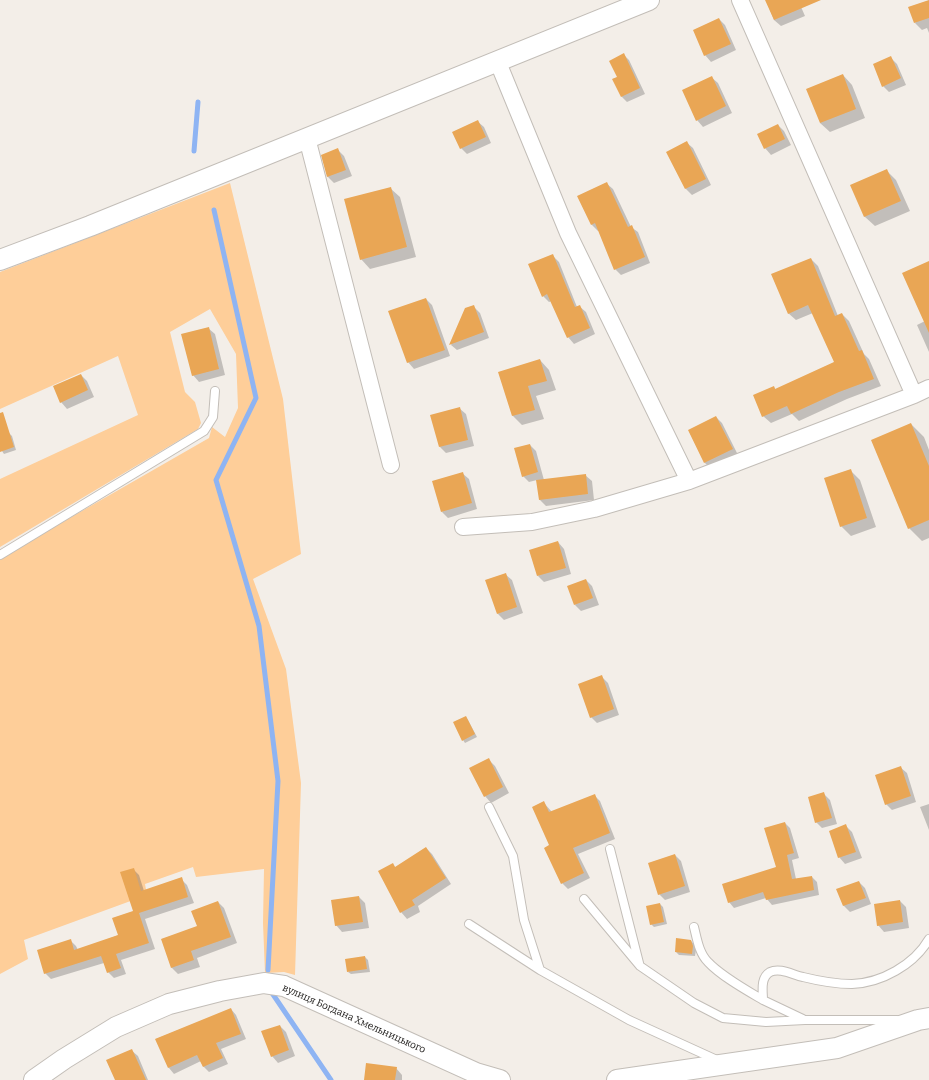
<!DOCTYPE html>
<html>
<head>
<meta charset="utf-8">
<style>
  body { margin:0 }
  canvas { display:block; background:#f3eee8 }
</style>
</head>
<body>
<canvas width="929" height="1080"></canvas>
<script>
const ctx = document.querySelector('canvas').getContext('2d');
ctx.lineJoin = 'round';
function paint(path, color) { ctx.fillStyle = color; ctx.fill(path, 'evenodd'); }
function trace(path, color, width, dash) { ctx.strokeStyle = color; ctx.lineWidth = width; ctx.lineCap = dash ? 'butt' : 'round'; ctx.setLineDash(dash || []); ctx.stroke(path); }
function drawText(font, color, halo, rows, align = 'center') {
  ctx.font = font + ' Bitter,serif'; ctx.lineWidth = 4; ctx.setLineDash([]); ctx.textBaseline = 'middle'; ctx.strokeStyle = halo; ctx.fillStyle = color; for (const [text, x, y, turn = 0] of rows) {
    ctx.save(); ctx.translate(x, y); ctx.rotate((+turn || 0) * Math.PI / 180); ctx.textAlign = isNaN(turn) ? turn : align; if (halo) ctx.strokeText(text, 0, 0); ctx.fillText(text, 0, 0); ctx.restore();
  }
}
paint(new Path2D(`
  M230,183l53,216 18,155 -48,25 33,90 15,114 -6,192 -11,-3 -19,1 -2,-50 1,-54 -68,8 -3,-10 -48,17 2,11 -123,45 4,19 -28,15v-416l209,-120 3,-11 13,10 13,-29 -2,-54 -26,-45 -40,23 15,60 10,10 6,21 -3,6 -198,118v-68l138,-64 -20,-59 -118,53v-137z`), '#fece99');
paint(new Path2D(`
  M766,0h32l7,16 -24,10 -7,-6z
  M929,1v32l-2,-5 -5,2 -7,-7z
  M719,19l6,6 11,25 -25,12 -6,-7z
  M624,55l5,5 16,34 -18,8 -5,-5 -9,-18 5,-2z
  M891,58l6,6 9,21 -17,7 -6,-6z
  M843,75l9,10 13,33 -35,14 -10,-9z
  M711,77l7,6 14,30 -29,14 -6,-7z
  M477,121l7,6 7,16 -24,11 -6,-6z
  M778,125l6,6 7,14 -20,10 -6,-7z
  M686,142l7,6 18,37 -19,10 -6,-6 -18,-37z
  M338,150l6,6 8,20 -18,7 -6,-6 -6,-21z
  M886,170l10,10 14,31 -35,15 -10,-9 -13,-31z
  M606,183l7,6 18,38 7,5 12,31 -29,12 -6,-6 -16,-38h-1l-6,-6 -14,-28z
  M390,188l10,9 16,60 -46,12 -9,-10z
  M553,256l6,6 18,45 2,-1 7,6 9,22 -21,10 -6,-7 -16,-36 -3,1 -6,-6z
  M811,259l7,7 20,50 4,-2 7,7 15,33 5,5 12,27 -34,13 -48,22 -7,-7 -21,9 -8,-7 11,-29 2,3 59,-28 -22,-49 -17,7 -8,-7z
  M929,262v90l-12,-27 8,-4z
  M426,299l6,6 18,51 -36,13 -6,-7z
  M473,306l7,7 9,25 -32,12 -6,-5 15,-36z
  M208,328l7,6 10,41 -26,7 -6,-7z
  M540,360l9,10 7,20 -20,6 8,23 -22,6 -9,-9 -13,-43z
  M81,375l6,6 7,16 -27,12 -6,-7z
  M459,408l7,6 8,32 -28,7 -6,-6 -8,-31z
  M716,417l6,6 16,32 -27,14 -6,-6 -16,-32z
  M911,424l13,13 5,13v88l-7,3 -13,-13z
  M9,433l3,3 4,14 -12,4 -2,-3 -2,-5v-10z
  M530,445l6,6 8,29 41,-5 7,6 2,19 -48,6 -6,-6 -3,-20 -8,2 -6,-6z
  M850,470l10,10 16,47 -25,9 -10,-10z
  M462,473l7,6 8,30 -29,9 -6,-6z
  M558,542l6,7 7,25 -27,8 -6,-6z
  M505,574l7,6 11,33 -19,7 -6,-6z
  M586,580l6,6 7,19 -18,6 -6,-6z
  M602,677l6,6 11,32 -22,8 -6,-6z
  M466,717l2,3 9,17 -12,6 -2,-3z
  M489,760l6,6 14,27 -18,10 -6,-7z
  M900,767l7,6 9,29 -24,8 -6,-6z
  M824,794l6,6 7,24 -15,4 -6,-6z
  M594,795l6,6 15,38 -37,15 12,24 -22,11 -6,-6 -11,-37 -7,-43 8,9z
  M929,804v26l-9,-23z
  M785,823l5,5 9,30 -7,2 4,19 16,-2 5,5 2,13 -47,10 -6,-7 -32,10 -5,-6 48,-34z
  M846,826l6,6 10,26 -17,6 -6,-7z
  M426,848l6,6 19,30 -33,22 2,6 -13,7 -6,-7 -8,-47 3,3z
  M675,855l6,6 9,31 -25,8 -6,-6z
  M133,869l6,6 5,16 37,-12 6,6 7,18 -49,16 10,30 -34,11 5,14 -12,4 -6,-6 -4,-9 -53,16 -6,-6 25,-33 6,6 2,4 41,-15 15,-23z
  M859,882l6,6 6,16 -21,8 -6,-6 -6,-16z
  M359,897l6,6 4,25 -27,4 -6,-7z
  M900,901l6,6 3,21 -25,4 -6,-7z
  M218,902l6,6 13,35 -40,15 3,9 -22,7 -6,-6 -10,-29 36,-12z
  M660,904l3,3 4,17 -13,3 -3,-3z
  M691,941l3,3 2,6 -1,6 -16,-1 -3,-3z
  M365,957l3,3 2,12 -19,2 -3,-2z
  M231,1009l5,6 10,24 -25,10 7,15 -19,8 -6,-6 -2,-5 -27,13 -5,-6 -13,-29z
  M280,1026l6,6 9,24 -17,7 -6,-7z
  M131,1050l7,6 10,24h-32z
  M396,1068l6,7v5h-37z`), '#0003');
trace(new Path2D(`
  M194,151l4,-49
  M214,210l42,188 -40,82 43,146 19,155 -10,189
  M270,990l61,90`), '#8eb4f3', 5);
paint(new Path2D(`
  M765,0h56l-47,20z
  M929,0v18l-15,5 -6,-16z
  M719,18l12,26 -27,12 -11,-26z
  M624,53l16,35 -19,9 -9,-18 5,-2 -8,-16z
  M891,56l10,22 -19,9 -9,-23z
  M843,74l13,35 -36,14 -14,-34z
  M712,76l14,30 -30,15 -14,-31z
  M478,120l8,17 -26,12 -8,-17z
  M778,124l7,15 -21,10 -7,-15z
  M687,141l19,38 -21,10 -19,-37z
  M338,148l8,22 -19,7 -6,-22z
  M887,169l14,32 -37,16 -14,-32z
  M607,182l21,45 4,-2 13,32 -31,13 -19,-47 -4,2 -14,-29z
  M391,187l16,60 -47,13 -16,-61z
  M553,254l22,53 5,-2 10,23 -23,10 -20,-44 -5,3 -14,-33z
  M811,258l24,58 7,-3 17,38 3,-1 12,29 -35,13 -48,22 -4,-8 -25,11 -9,-22 21,-9 1,3 59,-27 -26,-57 -20,9 -17,-40z
  M929,261v72l-27,-60z
  M426,298l19,52 -38,13 -19,-52z
  M474,305l10,27 -35,13 16,-37z
  M209,327l10,42 -27,7 -11,-42z
  M540,359l7,22 -19,5 7,24 -23,6 -14,-44z
  M81,374l7,16 -28,13 -7,-17z
  M460,407l8,33 -29,7 -9,-32z
  M3,412l11,35 -14,5v-39z
  M716,416l17,33 -29,14 -16,-33z
  M911,423l18,43v54l-21,9 -37,-89z
  M530,444l8,28 -16,5 -8,-29z
  M851,469l16,49 -27,9 -16,-49z
  M463,472l9,31 -31,9 -9,-31z
  M586,474l2,20 -49,6 -3,-20z
  M558,541l8,27 -29,8 -8,-26z
  M506,573l11,34 -20,7 -12,-34z
  M586,579l7,19 -19,7 -7,-19z
  M602,675l12,34 -24,9 -12,-34z
  M466,716l9,18 -13,7 -9,-19z
  M489,758l14,29 -19,10 -15,-29z
  M901,766l10,30 -26,9 -10,-30z
  M824,792l8,26 -17,5 -7,-26z
  M595,794l15,39 -37,15 11,25 -23,11 -17,-36 5,-3 -17,-38 12,-6 5,11z
  M785,822l9,31 -7,2 5,24 20,-3 2,14 -48,10 -3,-8 -35,11 -6,-19 54,-17 -12,-39z
  M846,824l10,28 -18,6 -9,-27z
  M426,847l20,31 -34,22 3,5 -15,8 -22,-42 15,-8 2,4z
  M675,854l10,32 -27,9 -10,-32z
  M134,868l7,23 41,-14 6,20 -49,16 10,30 -33,11 5,14 -14,5 -6,-17 -57,18 -7,-24 34,-11 3,11 44,-15 -6,-17 21,-7 -13,-39z
  M859,881l7,17 -23,8 -7,-17z
  M359,896l4,26 -28,4 -4,-26z
  M900,900l3,22 -26,4 -3,-22z
  M218,901l13,36 -40,14 3,9 -23,8 -10,-29 36,-13 -6,-15z
  M660,903l4,19 -14,3 -4,-19z
  M676,938l15,2 2,6 -1,8 -17,-2z
  M365,956l2,13 -20,3 -2,-13z
  M231,1008l10,26 -25,9 7,15 -20,9 -6,-12 -29,13 -13,-29z
  M280,1025l9,25 -18,7 -10,-26z
  M132,1049l14,31h-31l-9,-20z
  M366,1063l31,4 -2,13h-31z`), '#e9a655');
const service = new Path2D(`
  M0,555l204,-124 9,-14 2,-26
  M489,807l24,49 11,64 16,50
  M610,849l29,114
  M584,899l56,67 54,37 29,15 43,4 39,-2h92
  M469,924l71,46 89,50 90,41
  M694,927c3,12 5,26 14,35 13,14 38,28 55,38
  M803,1019l-40,-19c0,-9 -3,-22 7,-28 10,-5 23,3 33,5 16,4 32,7 49,7 29,-1 62,-19 77,-45`);
const minor = new Path2D(`
  M740,0l174,395
  M497,60l71,173 121,248
  M307,138l84,327
  M463,527l69,-5 62,-13 95,-28 225,-86 15,-7`);
const tertiary = new Path2D(`
  M0,260l90,-34 559,-226
  M34,1080l30,-21 52,-32 53,-23 51,-13 44,-8 20,3 192,87 24,7
  M617,1080l220,-32 81,-28 11,-2`);
trace(service, '#c3beb8', 10);
trace(minor, '#c3beb8', 18);
trace(tertiary, '#c3beb8', 22);
trace(service, '#fff', 8);
trace(minor, '#fff', 16);
trace(tertiary, '#fff', 20);
drawText('10px', '#23211f', '#fff', [
  ["вулиця Богдана Хмельницького",354,1019,24]
]);
</script>
</body>
</html>
